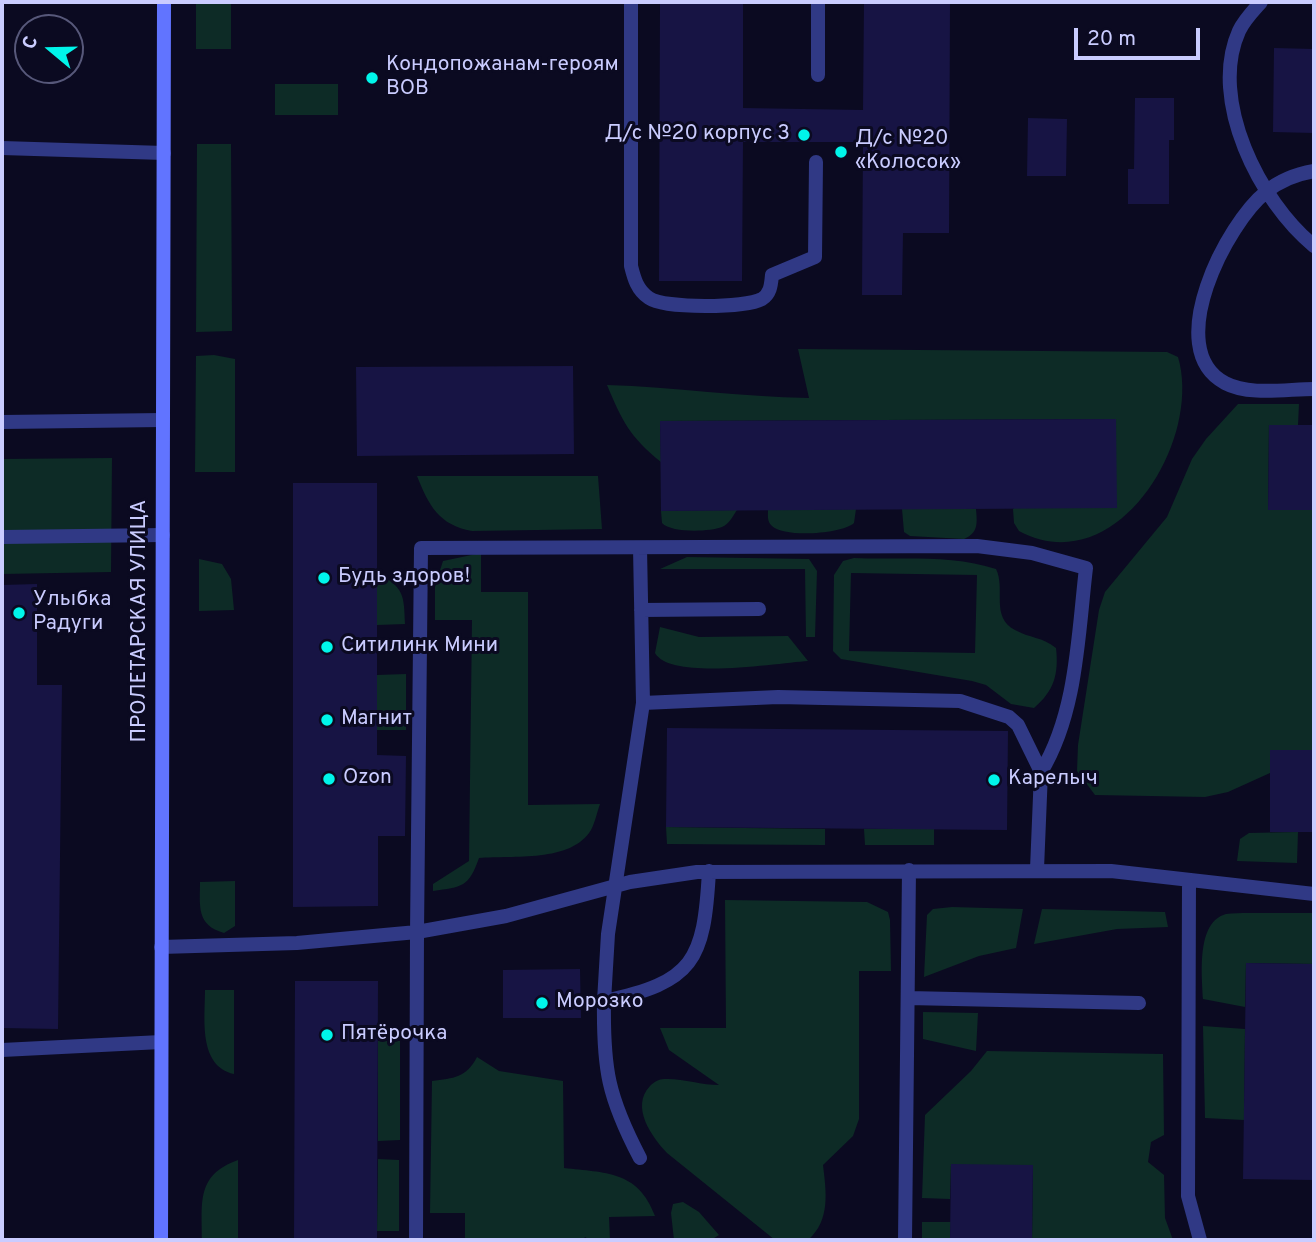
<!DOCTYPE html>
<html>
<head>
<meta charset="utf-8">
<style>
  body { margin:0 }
  #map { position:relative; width:1316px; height:1242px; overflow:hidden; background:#0b0a21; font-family:Overpass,sans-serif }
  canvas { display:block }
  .frame { position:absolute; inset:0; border:4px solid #caccff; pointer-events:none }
  .north { position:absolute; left:14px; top:14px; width:70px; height:70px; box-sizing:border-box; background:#0b0a21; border:2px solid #57587a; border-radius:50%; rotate:289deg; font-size:19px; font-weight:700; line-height:28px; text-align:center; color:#caccff }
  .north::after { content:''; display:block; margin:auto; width:24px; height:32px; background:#00f5ea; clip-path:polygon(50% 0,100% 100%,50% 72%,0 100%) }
  .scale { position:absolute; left:1074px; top:28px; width:126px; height:32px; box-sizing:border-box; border:4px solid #caccff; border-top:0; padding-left:9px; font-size:21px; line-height:24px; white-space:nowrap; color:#caccff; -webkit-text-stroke:5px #0b0a21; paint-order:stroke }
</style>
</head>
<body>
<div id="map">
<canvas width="1316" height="1242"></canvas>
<div class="frame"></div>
<div class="north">С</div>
<div class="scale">20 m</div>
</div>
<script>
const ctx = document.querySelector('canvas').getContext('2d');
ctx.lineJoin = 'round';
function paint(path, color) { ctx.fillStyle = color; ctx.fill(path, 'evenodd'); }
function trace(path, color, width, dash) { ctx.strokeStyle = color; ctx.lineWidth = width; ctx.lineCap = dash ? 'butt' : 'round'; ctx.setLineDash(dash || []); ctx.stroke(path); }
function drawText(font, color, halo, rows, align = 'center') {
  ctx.font = font + ' Overpass,sans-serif'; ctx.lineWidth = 6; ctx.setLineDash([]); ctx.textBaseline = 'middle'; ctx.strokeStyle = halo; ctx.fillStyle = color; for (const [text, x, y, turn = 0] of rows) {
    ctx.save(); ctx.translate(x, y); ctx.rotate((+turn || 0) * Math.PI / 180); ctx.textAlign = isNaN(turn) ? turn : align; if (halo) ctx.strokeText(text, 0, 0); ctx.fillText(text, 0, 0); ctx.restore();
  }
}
paint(new Path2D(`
  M196,2h35v47h-35z
  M275,84h63v31h-63z
  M197,144h34l1,187 -36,1z
  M798,349l369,3 11,5c25,84 -62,226 -159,174l-5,-8 -1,-14 103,-90 -456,2 1,41c-31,-25 -39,-41 -54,-77 68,2 134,12 202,13z
  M214,355l21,4v113h-40l1,-116z
  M1238,404h61l-1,21h-29l-1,84 46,1v240h-43l-1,23 -42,19 -23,5 -110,-2 -18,-24 1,-26 21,-135 6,-18 62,-75 25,-58 14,-20z
  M112,458l-1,114 -109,2v-115z
  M417,476h181l4,53 -130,2c-33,-6 -43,-25 -55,-55z
  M856,509l-2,14c-12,11 -70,15 -82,3 -5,-4 -4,-11 -4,-16z
  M902,509h74c1,13 3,24 -12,30l-54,-3 -6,-4z
  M737,510c-4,6 -8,14 -15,17 -13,5 -51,6 -60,-4l-1,-12z
  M481,553v39h47v213l72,-1c-3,8 -5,19 -9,26 -20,33 -78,25 -112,28 -10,29 -17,29 -46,33v-7l36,-23 3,-241h-37v-34l8,-25z
  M687,557l122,2 8,12 -2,66h-9l-1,-68h-145z
  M854,558c46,2 98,-4 142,11 10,20 -6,48 19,61 14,8 28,7 41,18 3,26 -2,43 -22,60l-23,-4 -25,-19 -14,-4 -131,-22 -8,-8 1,-76 9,-14zM851,573l126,2 -2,78 -126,-2z
  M199,559l23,5 9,15 3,31 -35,1z
  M377,573c27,14 27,22 28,51l-28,1z
  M660,627l39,10 89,-1 20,25c-31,2 -137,20 -153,-8z
  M406,674v56h-29v-55z
  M666,827l159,2v16l-158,-1z
  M864,829h70v16h-69z
  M1298,832l-1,31 -60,-2 3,-22 9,-6z
  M235,881v45l-11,7c-28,-8 -24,-27 -24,-51z
  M725,900l142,2 21,10 2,8 1,51h-32v148l-6,17 -30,29c3,26 8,55 -15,75h-33l-108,-87c-15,-16 -37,-46 -17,-67 4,-4 9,-7 14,-7 18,-1 37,6 55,6l-50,-35 -9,-22h66z
  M952,907l71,2 -7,39 -37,8 -55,21 3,-62 6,-6z
  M1042,909l123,3 3,15 -51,2 -83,15z
  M1248,913h66v51l-68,-1 -1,44 -42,-8c-1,-24 -7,-77 23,-85 7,-1 15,-1 22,-1z
  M205,990h29v84c-36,-8 -29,-56 -29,-84z
  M923,1012l55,1 -2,38 -53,-12z
  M1203,1026l42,3 -1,91 -39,-2z
  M378,1041h22v99l-22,1z
  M987,1051l176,3 1,81 -13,7 -3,20 16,13 1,43 8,22h-141l1,-74 -82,-1 -1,34 -28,-1 3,-83 46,-44z
  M477,1057l22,14 64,10 1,87c41,5 74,2 91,48l-46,1 1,23h-20l-5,-3 -2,3h-118v-27h-35l2,-132c22,-3 34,-3 45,-24z
  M378,1159l21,1v71h-22z
  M238,1160v80h-36c0,-38 -6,-65 36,-80z
  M683,1202l16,10 20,23 -8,5h-37l-3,-27 2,-9z
  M922,1222h29l-1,18h-28z`), '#0d2b26');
paint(new Path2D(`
  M660,2h83v106l120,2 1,-108h86l-1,231h-46l-1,62h-40l1,-153h-120l-1,139h-83z
  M1274,48l40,1v84l-41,-1z
  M1135,98h39v42h-5v64h-41v-35h6z
  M1028,118l39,1 -1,57h-39z
  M573,366l1,88 -217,2 -1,-89z
  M1116,419l1,89 -456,3 -1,-90z
  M1269,425h45v85h-46z
  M293,483h84v272l29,1 -1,80h-27v70l-85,1z
  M37,584v101h25l-4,344 -56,-1v-443z
  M667,728l341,3 -1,99 -341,-3z
  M1270,750h44v82h-44z
  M1246,963l68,1v216l-71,-1z
  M580,969l1,49h-78v-48z
  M295,981h83l-1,259h-83z
  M951,1164l82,1 -1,75h-82z`), '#171444');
trace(new Path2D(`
  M631,2v264c3,12 6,24 18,32 16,11 96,10 113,1 9,-6 9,-15 10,-24l43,-18 1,-95
  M1261,2c-8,9 -17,18 -22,29 -31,69 21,171 75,215
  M818,75v-73
  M2,148l162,5
  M1314,171c-17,3 -34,9 -48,21 -39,31 -105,157 -41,191 24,13 62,6 89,6
  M641,610l118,-1
  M643,703l-35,231 -4,67c90,-19 100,-40 105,-130
  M1037,869l4,-97
  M1189,880l-1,316 12,44
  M161,947l136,-4 120,-11 4,-384 556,-2 55,7 54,15c-8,67 -9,145 -45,204l-23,-47 -9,-8 -49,-16 -182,-4 -135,6 -3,-155
  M908,998l231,5
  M604,1001c-1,68 4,96 36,157
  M2,1050l159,-8
  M416,1240l1,-308 89,-16 124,-34 67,-10 414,-1 203,23
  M905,1240l4,-370`), '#303985', 14);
trace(new Path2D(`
  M2,422l161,-2
  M2,537l161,-2`), '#303985', 14);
trace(new Path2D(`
  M161,1240l3,-1238`), '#6174ff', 14);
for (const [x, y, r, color] of [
  [372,78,7,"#00f5ea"],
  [804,135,7,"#00f5ea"],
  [841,152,7,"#00f5ea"],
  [324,578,7,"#00f5ea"],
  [19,613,7,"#00f5ea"],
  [327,647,7,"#00f5ea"],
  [327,720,7,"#00f5ea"],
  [329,779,7,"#00f5ea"],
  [994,780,7,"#00f5ea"],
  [542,1003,7,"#00f5ea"],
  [327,1035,7,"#00f5ea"]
]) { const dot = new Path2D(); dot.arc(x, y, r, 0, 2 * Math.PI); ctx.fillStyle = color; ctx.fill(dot); trace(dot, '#0b0a21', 2.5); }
drawText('21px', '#caccff', '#0b0a21', [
  ["Кондопожанам-героям",386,66],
  ["ВОВ",386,90],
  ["Д/с №20 корпус 3",790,135,"right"],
  ["Д/с №20",855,140],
  ["«Колосок»",855,164],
  ["Будь здоров!",338,578],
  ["Улыбка",33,601],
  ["Радуги",33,625],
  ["Ситилинк Мини",341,647],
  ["Магнит",341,720],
  ["Ozon",343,779],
  ["Карелыч",1008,780],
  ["Морозко",556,1003],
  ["Пятёрочка",341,1035]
], 'left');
drawText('21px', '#caccff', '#0b0a21', [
  ["ПРОЛЕТАРСКАЯ УЛИЦА",141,621,-90]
]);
</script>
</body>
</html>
